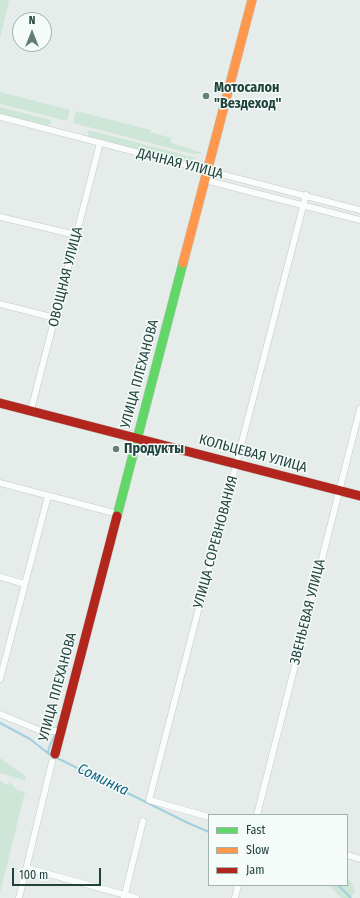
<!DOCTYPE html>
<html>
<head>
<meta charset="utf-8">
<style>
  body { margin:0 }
  #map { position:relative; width:360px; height:898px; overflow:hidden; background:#e6ecea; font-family:"Fira Sans Condensed",sans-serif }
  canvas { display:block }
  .legend { position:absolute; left:208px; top:814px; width:140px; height:72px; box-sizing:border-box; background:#f5fbf8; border:1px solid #a0b1ae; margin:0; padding:5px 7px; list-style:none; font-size:12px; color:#20433e }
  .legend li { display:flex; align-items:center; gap:8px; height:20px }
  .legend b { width:20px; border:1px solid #a0b1ae }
  .north { position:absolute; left:12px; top:12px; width:40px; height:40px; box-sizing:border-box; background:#f5fbf8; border:1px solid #a0b1ae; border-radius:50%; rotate:0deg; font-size:11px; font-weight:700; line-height:16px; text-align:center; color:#20433e }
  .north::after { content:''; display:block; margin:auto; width:14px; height:18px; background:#657e7a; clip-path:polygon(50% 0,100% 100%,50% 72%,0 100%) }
  .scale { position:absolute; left:12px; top:868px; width:89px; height:18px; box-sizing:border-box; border:2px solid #20433e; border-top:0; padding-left:5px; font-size:12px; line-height:14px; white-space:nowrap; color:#20433e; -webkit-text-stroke:3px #f5fbf8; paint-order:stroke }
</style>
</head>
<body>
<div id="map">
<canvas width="360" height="898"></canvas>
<ul class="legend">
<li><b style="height:5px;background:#63d668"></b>Fast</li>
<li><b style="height:5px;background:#ff974d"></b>Slow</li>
<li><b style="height:5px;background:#b3261e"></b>Jam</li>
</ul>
<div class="north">N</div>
<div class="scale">100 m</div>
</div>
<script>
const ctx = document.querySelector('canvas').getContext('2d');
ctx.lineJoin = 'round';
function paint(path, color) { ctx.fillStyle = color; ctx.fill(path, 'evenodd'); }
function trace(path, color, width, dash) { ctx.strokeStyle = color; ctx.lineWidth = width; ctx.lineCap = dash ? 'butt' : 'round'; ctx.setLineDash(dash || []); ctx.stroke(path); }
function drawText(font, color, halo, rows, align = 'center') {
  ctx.font = font + ' "Fira Sans Condensed",sans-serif'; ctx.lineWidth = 3; ctx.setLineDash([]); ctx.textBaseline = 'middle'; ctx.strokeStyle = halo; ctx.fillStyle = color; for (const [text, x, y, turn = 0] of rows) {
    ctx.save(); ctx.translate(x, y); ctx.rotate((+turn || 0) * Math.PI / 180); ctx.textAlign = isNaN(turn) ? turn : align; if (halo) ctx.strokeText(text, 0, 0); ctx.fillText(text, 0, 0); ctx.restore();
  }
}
paint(new Path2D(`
  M0,0h9l-9,39z
  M0,92l70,18 -3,11 -67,-17z
  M0,107l51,13v3l-4,3 -47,-12z
  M76,111l75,19 -1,2 21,6v5l32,10 -8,1 -6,-1 -116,-30z
  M89,130l107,28 -10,5 -97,-26 -1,-3z
  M0,758l25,18 1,5 -26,-8z
  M0,781h3l-1,2 7,2v-4l8,9 8,2 -25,101z
  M347,879l4,2 4,10 -5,7h-9l-12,-13h18z`), '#cee6d8');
trace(new Path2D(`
  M0,723l30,16 19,15 139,69 21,9
  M56,730l3,-8
  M48,753c0,-7 6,-14 8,-21
  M338,885l13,13`), '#a2cfdf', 2);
const street = new Path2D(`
  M0,117l360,93
  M205,180l155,40
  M0,217l76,18
  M0,304l55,14
  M31,410l69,-267
  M0,483l118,31
  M0,577l25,7
  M0,679l48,-183
  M0,714l41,17h14l6,2
  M257,815l103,-406
  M209,817l-60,-17 157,-605
  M347,855l13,4
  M27,868l109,30
  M19,898l33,-136
  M124,898l19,-77
  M235,898l3,-13`);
const fast = new Path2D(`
  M117,516l66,-253`);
const slow = new Path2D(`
  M183,263l69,-263`);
const jam = new Path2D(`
  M0,403l360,93
  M55,754l62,-238`);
trace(street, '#c3c9c7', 7);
trace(fast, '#c1cac8', 10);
trace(slow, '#c1cac8', 10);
trace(jam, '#c1cac8', 10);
trace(street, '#fbfcfc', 6);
trace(fast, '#63d668', 9);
trace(slow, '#ff974d', 9);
trace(jam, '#b3261e', 9);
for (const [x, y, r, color] of [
  [206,96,4,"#657e7a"],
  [116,449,4,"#657e7a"]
]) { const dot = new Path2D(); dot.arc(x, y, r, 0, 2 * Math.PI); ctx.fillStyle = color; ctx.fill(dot); trace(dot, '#f5fbf8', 1.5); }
drawText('bold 14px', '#20433e', '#f5fbf8', [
  ["Мотосалон",214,88],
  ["\"Вездеход\"",214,104],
  ["Продукты",124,449]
], 'left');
drawText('14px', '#20433e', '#f5fbf8', [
  ["ДАЧНАЯ УЛИЦА",180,164,14],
  ["ОВОЩНАЯ УЛИЦА",66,277,-76],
  ["УЛИЦА ПЛЕХАНОВА",140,374,-75],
  ["КОЛЬЦЕВАЯ УЛИЦА",253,454,15],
  ["УЛИЦА СОРЕВНОВАНИЯ",216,542,-75],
  ["ЗВЕНЬЕВАЯ УЛИЦА",308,612,-76],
  ["УЛИЦА ПЛЕХАНОВА",58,687,-75]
]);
drawText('italic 15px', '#126587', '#f5fbf8', [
  ["Соминка",103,780,26]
]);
</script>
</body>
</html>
